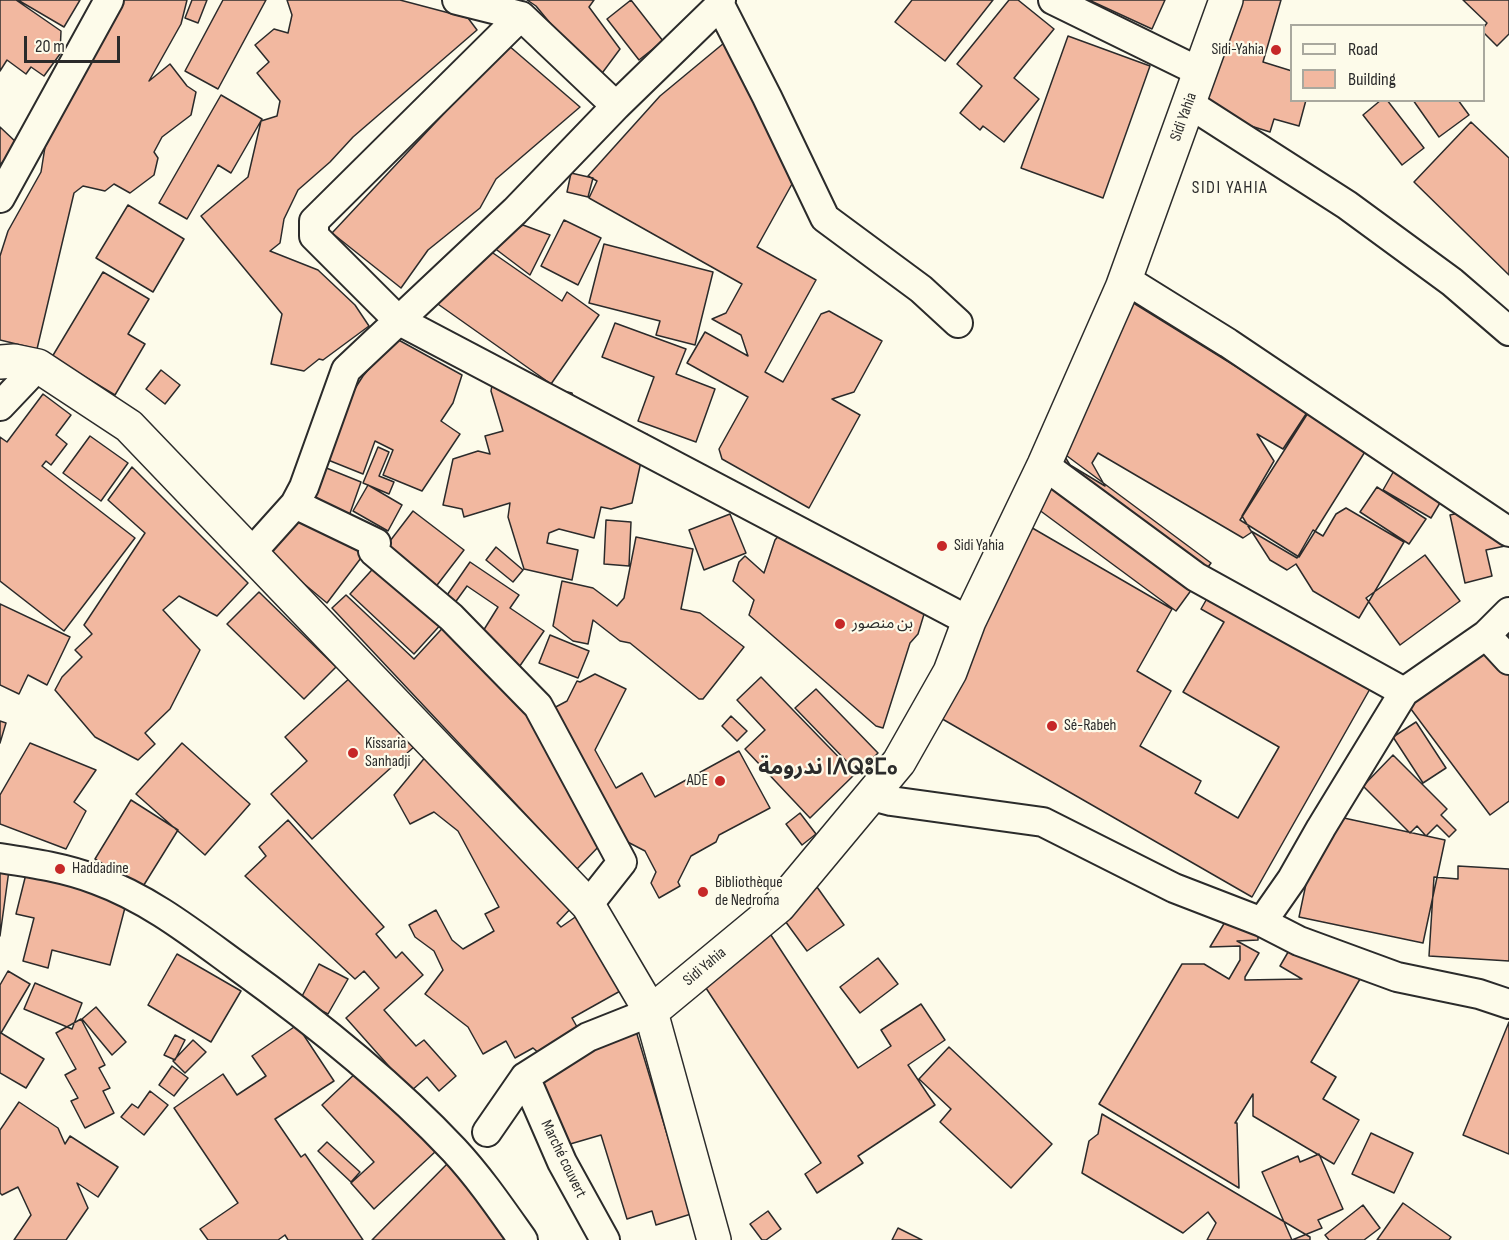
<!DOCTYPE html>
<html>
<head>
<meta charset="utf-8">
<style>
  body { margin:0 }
  #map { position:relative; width:1509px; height:1240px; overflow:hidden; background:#fdfbea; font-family:"Sofia Sans Condensed",sans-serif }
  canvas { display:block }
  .legend { position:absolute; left:1290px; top:24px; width:195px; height:78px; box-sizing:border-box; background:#fdfbea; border:2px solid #a9a89e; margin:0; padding:8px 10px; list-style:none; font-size:18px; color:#2b2b2b }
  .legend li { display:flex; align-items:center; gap:12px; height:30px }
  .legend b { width:30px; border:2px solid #a9a89e }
  .scale { position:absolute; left:24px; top:36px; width:96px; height:27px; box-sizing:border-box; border:3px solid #2b2b2b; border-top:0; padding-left:8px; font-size:18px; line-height:21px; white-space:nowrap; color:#2b2b2b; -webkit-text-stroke:4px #fdfbea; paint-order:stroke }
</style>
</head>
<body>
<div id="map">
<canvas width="1509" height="1240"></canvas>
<ul class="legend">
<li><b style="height:8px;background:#fdfbea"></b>Road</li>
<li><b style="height:16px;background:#f2b8a0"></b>Building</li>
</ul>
<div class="scale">20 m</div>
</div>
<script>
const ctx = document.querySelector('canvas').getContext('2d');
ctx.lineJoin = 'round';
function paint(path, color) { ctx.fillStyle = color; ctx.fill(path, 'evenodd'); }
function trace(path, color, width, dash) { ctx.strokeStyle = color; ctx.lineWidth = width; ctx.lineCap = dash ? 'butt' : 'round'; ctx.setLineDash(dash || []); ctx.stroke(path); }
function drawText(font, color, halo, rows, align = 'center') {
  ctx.font = font + ' "Sofia Sans Condensed","Noto Sans Arabic","Noto Sans Tifinagh",sans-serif'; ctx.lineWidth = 4.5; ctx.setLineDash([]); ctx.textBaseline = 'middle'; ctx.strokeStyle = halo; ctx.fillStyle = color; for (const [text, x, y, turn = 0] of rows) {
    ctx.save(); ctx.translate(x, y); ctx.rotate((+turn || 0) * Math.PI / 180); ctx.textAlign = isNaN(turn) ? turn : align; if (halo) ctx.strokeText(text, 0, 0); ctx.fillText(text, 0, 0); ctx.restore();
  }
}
const building = new Path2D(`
  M0,0h16l45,31 -1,23 -16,22 -13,-9 -5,7 -19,-14 -7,11z
  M18,0h62l-16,27z
  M121,0h66l-6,24 -32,57 21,-17 17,22 9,6 -5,23 -29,22 -8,15 4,6 -4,17 -24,18 -16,-9 -9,7 -22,-5 -9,7 -37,156 -37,-9v-84l8,-25 33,-59 4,-25z
  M192,0h15l-9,23 -13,-5z
  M223,0h43l-48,89 -33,-18z
  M287,0h113l68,18 9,12 -124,107 -23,25 -32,28 -14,29 -4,24 -10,8 48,19 37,35 14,21 -46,34 -4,-1 -15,12 -33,-7 11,-50 -81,-98 47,-39 13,-56 16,-5 3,-15 -23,-28 12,-11 -14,-17 19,-16 14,4 4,-18z
  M527,0h67l-5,7 31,42 -23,31 -61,-74z
  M631,0l32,41 -24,19 -32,-41z
  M912,0h81l-48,61 -50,-39z
  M1009,0h9l36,29 -40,49 25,21 -35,43 -21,-16 -3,4 -20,-17 22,-27 -25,-22z
  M1089,0h76l-13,29z
  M1236,0h45l-18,62 29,9v29h14l-7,26 -25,-7 -4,13 -67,-21z
  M1463,0h46v34l-12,12 -13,-13v-6l3,-4z
  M1068,36l82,30 -47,132 -82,-30z
  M730,38l62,146 -35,63 59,33 -51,92 18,10 38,-68 8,-3 53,30 -28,51 -22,7 28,16 -51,93 -87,-49 -3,-10 29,-52 -61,-34 18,-31 43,24 -7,-21 -29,-16 14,-6 16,-29 -153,-86 8,-17 -9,-5 72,-80z
  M508,45l72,62 -84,72 -16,29 -52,42 -27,38 -69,-55z
  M221,95l41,24 -31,54 -13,-8 -31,54 -28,-16z
  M1381,100h6l37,48 -22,17 -39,-50z
  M1413,100h45l11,15 -30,22z
  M1471,122l38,36v117l-95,-93z
  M0,127l18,17 -18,21z
  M571,173l22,5 -5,19 -21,-5z
  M128,205l56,34 -31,53 -57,-34z
  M564,220l37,18 -23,47 -37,-19z
  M523,225l27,10 -20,40 -41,-31z
  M480,244l82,57 5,-9 32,23 -48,69 -116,-82z
  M604,244l109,28 -18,73 -39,-10 4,-14 -71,-18z
  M103,272l46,27 -21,35 17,10 -30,51 -63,-38z
  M1127,299l181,112 -25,38 -26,-15 17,27 -32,55 9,15 46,27 16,-28 10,6 13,-22 10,-6 58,34 -45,76 -46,-27 -17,-27 -9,6 -17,-10 -18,-28 -9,6 -145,-85 -6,10 13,23 -35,-21 -11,-18z
  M615,323l71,26 -10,25 39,15 -19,53 -58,-21 16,-44 -52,-20z
  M395,338l67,37 -9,28 -12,18 19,13 -38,57 -39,-16 10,-25 -18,-9 -12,33 -40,-16 31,-68 9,-14z
  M161,370l19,15 -15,19 -19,-15z
  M500,377l72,16 8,26 67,15 -15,69 -21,6 -10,-2 -7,31 -35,-9 -10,4 -2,10 31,7 -6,30 -48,-11 -16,-52 2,-14 -46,14 -2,-8 -19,-4 10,-46 25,-8 12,3 -5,-18 18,-5 -12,-40 2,-12z
  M43,394l28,21 -15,20 11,9 -16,21 -5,-4 -4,5 93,72 -71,93 -64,-50v-144l7,5z
  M1320,394l58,37 -79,126 -59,-37z
  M90,436l38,27 -27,38 -38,-28z
  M378,447l11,5 -10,24 15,6 -5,12 -26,-11z
  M1059,450l152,113 -35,48 -153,-113z
  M1399,462l48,29 -16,27 -48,-28z
  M319,465l42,17 -13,37 -42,-16z
  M132,467l116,116 -31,33 -38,-20 -16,14 37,40 -30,59 -25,24 10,11 -17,16 -43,-23 -40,-47 7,-13 20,-20 -7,-7 17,-16 -8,-9 61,-92 -37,-33z
  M368,485l34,20 -14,26 -35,-20z
  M1377,487l49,32 -17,25 -49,-32z
  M1495,505l10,41 -19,4 6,26 -27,7 -15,-68z
  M413,511l51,39 -33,43 -51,-39z
  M730,514l16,39 -42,17 -15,-40z
  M296,517l71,33 -40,53 -60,-50z
  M606,520l25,2 -2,44 -25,-2z
  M785,522l68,22 26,23 49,34 -10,33 -8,9 -27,85 -7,-2 -127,-111 5,-15 -21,-19 6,-19 6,-6 19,17 11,-33 6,-7z
  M1022,522l150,87 -35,62 34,20 -31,55 61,35 -6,12 43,25 41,-71 -96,-55 41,-70 -23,-13 16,-28 162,92 -127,224 -334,-192z
  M636,537l57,12 -12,60 19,4 44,34 -41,52h-4l-69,-56 -10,-2 -27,-21 -5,24 -15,-3 -20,-15 9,-45 31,7 24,18 7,-8z
  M496,547l27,23 -10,12 -27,-22z
  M1425,555l35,46 -60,44 -34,-47z
  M380,561l64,60 -30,33 -64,-60z
  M470,562l49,33 -9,13 34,23 -29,42 -35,-37 18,-29 -31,-21 -13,18 -9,-6z
  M259,592l77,75 -32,32 -77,-75z
  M346,595l68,64 36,-39 99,115 55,106 -27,28 -245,-261z
  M0,604l70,33 -23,48 -19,-10 -9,19 -19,-9z
  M1509,615v186l-19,14 -94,-126z
  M550,635l39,16 -11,27 -39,-15z
  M595,674l31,15 -31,61 21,38 26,-15 13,24 84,-46 31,57 -51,27 -3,7 -25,14 -13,26 2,4 -21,12 -8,-15 5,-11 -11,-21 -27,-14 -68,-127 17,-9 10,-20 3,1z
  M352,676l63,70 -103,93 -41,-45 36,-33 -22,-24z
  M761,677l94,97 -45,44 -65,-69 20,-19 -28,-30z
  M816,689l62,64 -20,20 -63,-65z
  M731,716l16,15 -10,10 -15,-15z
  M0,721l6,2 -6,20z
  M1416,722l30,46 -23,15 -30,-46z
  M30,743l66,27 -22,32 12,9 -20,38 -66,-25v-29z
  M182,743l68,61 -45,51 -69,-61z
  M427,755l148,149 -18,19 4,4 20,-14 41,77 -50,28 9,16 -40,21 -8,-7 -18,10 -9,-17 -23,13 -15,-27 -43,-33 18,-24 -9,-19 -19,-14 -6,-12 27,-15 16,30 11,9 31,-18 -9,-17 14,-7 -41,-76 -24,-19 -24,12 -16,-29z
  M1393,755l54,54 -6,6 15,15 -7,7 -12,-12 -11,11 -9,-10 -7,7 -47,-47z
  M131,800l47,30 -36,58 -47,-29z
  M800,813l16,21 -14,11 -16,-21z
  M1321,813l124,27 -22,103 -124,-26z
  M288,820l96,107 -8,7 20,24 6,-6 21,23 -39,35 32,36 8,-6 32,36 -17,15 -12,-14 -16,14 -65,-73 33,-30 -15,-17 -9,8 -110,-103 21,-20 -7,-9z
  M0,861l10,2 -10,73z
  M1458,866l51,3v92l-80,-5 5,-79 24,2z
  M26,874l101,26 -17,65 -58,-15 -4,18 -25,-7 11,-43 -18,-4z
  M817,887l27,38 -37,26 -27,-37z
  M1258,921v19l-21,1 22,12 -14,24v3l57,-1 -22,-13 18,-31 65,39 -52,88 25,15 -13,22 36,21 -25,44 -81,-48v-22l-18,29h2l2,65 -140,-84 83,-140h22l25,15 11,-19v-14l-30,1 15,-25z
  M767,929l91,139 33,-22 -10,-16 40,-26 24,36 -37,25 27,40 -77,51 5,7 -46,30 -12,-19 16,-11 -117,-178z
  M177,954l64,37 -30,51 -63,-37z
  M878,958l20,26 -38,29 -20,-26z
  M319,964l29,15 -20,35 -28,-14z
  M8,971l22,13 -29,49 43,26 -18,29 -26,-15v-88z
  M35,983l47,20 -10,26 -48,-20z
  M96,1007l30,35 -14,13 -30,-36z
  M81,1019l24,46 -6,3 11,20 -7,3 11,22 -29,15 -14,-27 7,-3 -13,-23 11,-6 -20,-36z
  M1509,1022v132l-46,-19z
  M297,1025l37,56 -59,38 26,38 4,-3 58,86h-75l-3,-5 -7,5h-70l-8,-11 38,-26 -64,-95 49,-34 14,21 29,-19 -14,-20z
  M636,1031l55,183 -35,11 -4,-14 -25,8 -26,-84 -41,12 -26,-86z
  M175,1035l10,5 -10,20 -11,-5z
  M193,1040l13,12 -21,21 -12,-12z
  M949,1047l103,97 -41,44 -71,-66 11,-13 -32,-30z
  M172,1066l16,12 -14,18 -15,-11z
  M360,1069l76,82 -62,58 -23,-26 23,-21 -52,-57z
  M150,1091l18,14 -24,30 -23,-18 11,-13 6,4z
  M19,1102l39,26 7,16 5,-8 48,31 -20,30 -21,-14 11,25 -22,32h-52l17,-25 -13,-28 -16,8 -2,-2v-63z
  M1102,1114l208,123v3h-103l9,-17 -8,-11 -25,21 -101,-60 7,-32 9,-7z
  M1371,1133l42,20 -19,40 -42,-19z
  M327,1142l33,30 -9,10 -33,-31z
  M1319,1154l24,55 -25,11 4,8 -30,12 -30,-68 36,-16 2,6z
  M451,1160l54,80h-133z
  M1403,1203l48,34 -2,3h-72z
  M1363,1205l17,23 -16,12h-35l-4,-5z
  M768,1211l13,18 -15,11h-4l-12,-16z
  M898,1228l24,12h-30z`);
paint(building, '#f2b8a0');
trace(building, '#2b2b2b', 1.5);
const street = new Path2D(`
  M457,0l64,16 95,90
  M1053,0l147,72
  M720,5l47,92 58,121 96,71 37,34
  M521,16l-207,205v15l84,84 571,301
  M1188,103l159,102 105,77 57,49
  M0,198l109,-198
  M1125,279l103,64 281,189
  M0,406l38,-40
  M1044,465l152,112 208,115
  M295,504l81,39 -3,8 78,66 87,89 84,156 -34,43
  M251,553l44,-49 9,-17 42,-117 169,-159 101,-105 104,-101 1,-5
  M1486,635l23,25
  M872,796l19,5 152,21 131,66 88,34 37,19 98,36 82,17 30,10
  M0,858c33,5 66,10 97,22 52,19 95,53 139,85 78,56 153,116 218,185 26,28 47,59 69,90
  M1262,922l30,-43 29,-51 83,-136 82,-57 23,-23
  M525,1077l37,85 43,78
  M487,1132l38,-55 63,-40 63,-25`);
const secondary = new Path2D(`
  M0,362l14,-1 24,5 91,60 459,479 63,107 63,228
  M651,1012l128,-106 120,-144 51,-90 19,-51 75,-156 78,-177 104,-288`);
trace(street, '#2b2b2b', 32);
trace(secondary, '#2b2b2b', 36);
trace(street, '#fdfbea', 28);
trace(secondary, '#fdfbea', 33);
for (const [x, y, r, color] of [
  [1276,50,6,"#c62828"],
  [942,546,6,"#c62828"],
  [840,624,6,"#c62828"],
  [1052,726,6,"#c62828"],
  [353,753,6,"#c62828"],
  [720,781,6,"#c62828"],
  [60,869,6,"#c62828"],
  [703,892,6,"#c62828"]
]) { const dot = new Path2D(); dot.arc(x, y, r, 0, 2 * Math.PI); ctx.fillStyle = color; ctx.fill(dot); trace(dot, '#fdfbea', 2); }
drawText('16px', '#2b2b2b', '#fdfbea', [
  ["Sidi-Yahia",1264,50,"right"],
  ["Sidi Yahia",954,546],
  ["بن منصور",852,624],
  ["Sé-Rabeh",1064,726],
  ["Kissaria",365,744],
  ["Sanhadji",365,762],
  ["ADE",708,781,"right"],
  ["Haddadine",72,869],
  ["Bibliothèque",715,883],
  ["de Nedroma",715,901]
], 'left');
drawText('16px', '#2b2b2b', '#fdfbea', [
  ["Sidi Yahia",1184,117,-70],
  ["Sidi Yahia",705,967,-40],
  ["Marché couvert",563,1159,64]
]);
ctx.letterSpacing = '1.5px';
drawText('18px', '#2b2b2b', '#fdfbea', [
  ["SIDI YAHIA",1230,188]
]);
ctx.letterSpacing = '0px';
drawText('bold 22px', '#2b2b2b', '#fdfbea', [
  ["ندرومة ⵏⴷⵕⵓⵎⴰ",828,768]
]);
</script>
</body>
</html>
